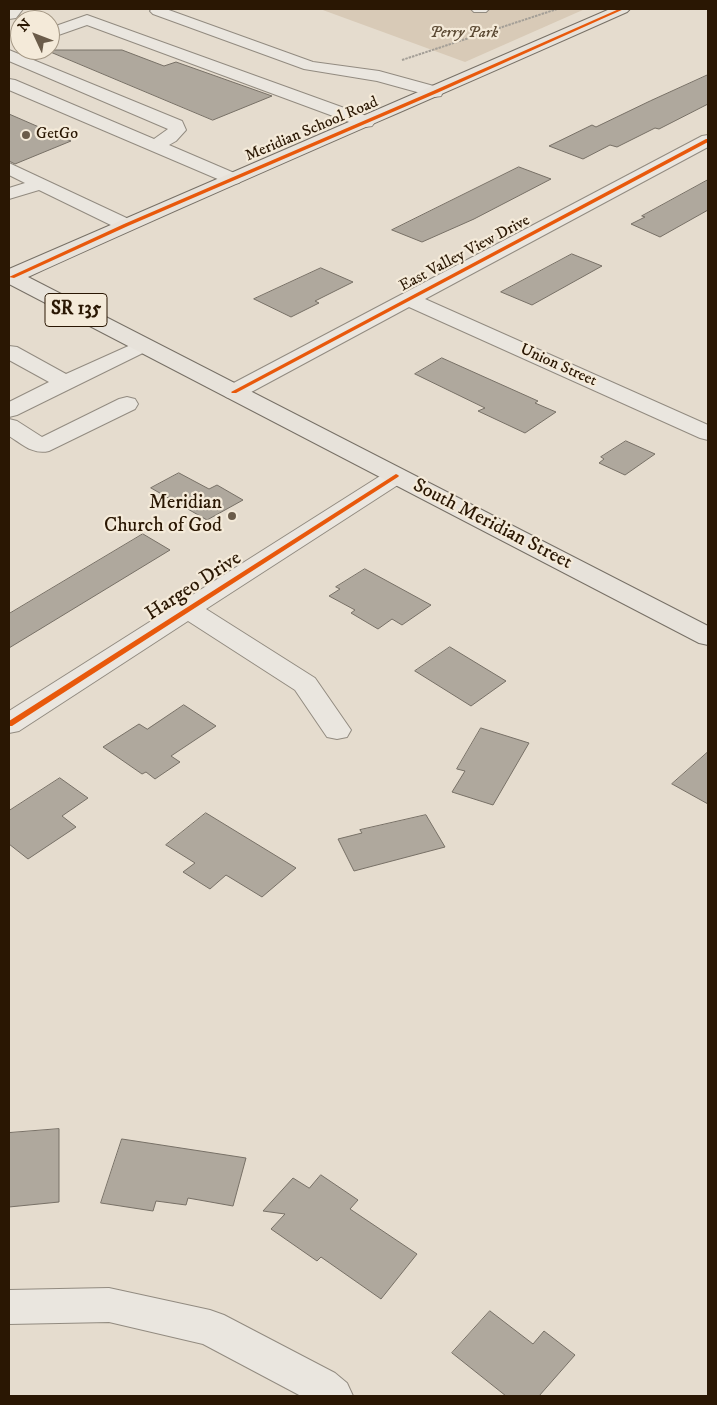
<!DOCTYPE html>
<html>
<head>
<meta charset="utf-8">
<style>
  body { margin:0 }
  #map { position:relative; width:717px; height:1405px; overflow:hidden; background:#e5dcce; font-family:"IM FELL DW Pica",serif }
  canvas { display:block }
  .frame { position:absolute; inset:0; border:10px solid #2a1703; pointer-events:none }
  .north { position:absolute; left:10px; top:10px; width:50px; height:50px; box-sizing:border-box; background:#f4ead9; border:1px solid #a39683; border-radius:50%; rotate:313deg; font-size:14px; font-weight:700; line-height:20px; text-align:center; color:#2a1703 }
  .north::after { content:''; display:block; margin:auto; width:18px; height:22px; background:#6b5c4a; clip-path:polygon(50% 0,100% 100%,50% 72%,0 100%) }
</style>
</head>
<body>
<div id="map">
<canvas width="717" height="1405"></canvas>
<div class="frame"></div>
<div class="north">N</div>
</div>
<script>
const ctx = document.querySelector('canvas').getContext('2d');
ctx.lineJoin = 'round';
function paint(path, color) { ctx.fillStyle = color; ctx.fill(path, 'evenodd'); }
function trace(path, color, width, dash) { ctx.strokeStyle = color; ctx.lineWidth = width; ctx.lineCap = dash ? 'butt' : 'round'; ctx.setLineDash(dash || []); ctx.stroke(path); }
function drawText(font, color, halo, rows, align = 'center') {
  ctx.font = font + ' "IM FELL DW Pica",serif'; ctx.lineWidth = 4.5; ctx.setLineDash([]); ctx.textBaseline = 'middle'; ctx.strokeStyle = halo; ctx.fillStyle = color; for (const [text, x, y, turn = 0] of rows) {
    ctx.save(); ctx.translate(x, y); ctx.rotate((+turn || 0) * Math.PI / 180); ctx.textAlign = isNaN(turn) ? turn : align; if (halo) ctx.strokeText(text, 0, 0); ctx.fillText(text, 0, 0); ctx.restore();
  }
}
paint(new Path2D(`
  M320,9h265l-120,53z`), '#d8cab7');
const building = new Path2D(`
  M46,50h76l42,16 12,-4 96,34 -59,24z
  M708,75v29l-49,25 -4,-1 -38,19 -7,-2 -27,14 -34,-13 43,-21 4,2 54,-26z
  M9,114l62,27 -56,23 -6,-3z
  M519,167l32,12 -77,40 -52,23 -30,-12z
  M708,180v30l-48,27 -29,-13 14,-7 -3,-1z
  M572,254l30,12 -70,39 -31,-13z
  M321,268l32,14 -38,19 4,2 -28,14 -37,-18z
  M442,358l96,43 -3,2 21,9 -31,21 -47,-22 7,-3 -70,-34z
  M626,441l29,13 -30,21 -26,-12 5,-4 -3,-2z
  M179,473l30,16 8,-4 26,15 -36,20 -56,-32z
  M143,534l27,16 -161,98v-34z
  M365,569l66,36 -29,20 -10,-6 -14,10 -27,-16 4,-3 -26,-14 11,-7 -4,-2z
  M450,647l56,34 -35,25 -56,-35z
  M184,705l32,21 -45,30 9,6 -25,17 -9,-7 -4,2 -39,-27 36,-23 8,5z
  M481,728l48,15 -36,62 -41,-13 13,-21 -8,-2z
  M708,752v52l-36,-20z
  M60,778l28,20 -26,18 14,11 -48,32 -19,-15v-33z
  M206,813l90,55 -34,29 -36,-22 -16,14 -27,-17 12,-9 -29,-18z
  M426,815l19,32 -91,24 -16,-32 24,-6 -2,-3z
  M59,1129v73l-50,5v-74z
  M122,1139l124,19 -13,48 -45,-8 -2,7 -30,-4 -3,10 -52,-8z
  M321,1175l37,25 -8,9 67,45 -36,45 -60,-42 -4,4 -46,-32 14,-15 -22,-3 30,-33 16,10z
  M490,1311l43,33 11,-13 31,24 -36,41h-33l-54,-43z`);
paint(building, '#afa89d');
trace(building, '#777066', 1);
const minor = new Path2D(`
  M9,9h14l-7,9 -7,1z
  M152,9h14l147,53 66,9 62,17 2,4 -2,4 -6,1 -58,-16 -73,-12 -151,-55 -3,-3z
  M471,9h18l-3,3h-12z
  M87,15l285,103 3,4 -3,4 -6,1 -6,-1 -273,-101 -37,13v-10z
  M9,50l173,71 4,9 -10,11 -7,4 70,30 3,4 -3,4 -6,1 -6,-1 -218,-93v-11l6,1 139,59 14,-10 -159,-68z
  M708,135v12l-283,152 283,126v15l-8,-2 -291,-131 -167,90 -8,2 -8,-2 -3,-5 3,-5 476,-251z
  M9,163l124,58 3,4 -3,4 -7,2 -7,-2 -80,-39 -30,9v-11l16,-5 -16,-8z
  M144,339l7,2 4,4 -4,4 -134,66 -8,2v-15l40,-20 -40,-22v-14l8,1 49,27z
  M127,397l8,2 3,5 -3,5 -86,42c-16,4 -27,-7 -40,-15v-17l8,2 25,16 77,-38z
  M396,469l8,2 4,5 -4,5 -198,128 109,69 36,52 -4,7 -10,2 -10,-2 -32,-47 -107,-69 -169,110 -10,2v-22l379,-240z
  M109,1288l101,22 14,5 111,58 12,10 6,13h-52l-98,-52 -94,-22 -100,2v-34z`);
const major = new Path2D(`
  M610,9h20l-3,3c-199,89 -400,174 -599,265l680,349v19l-9,-2 -690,-359v-15z`);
trace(minor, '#928b80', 2);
trace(major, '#777066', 2);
trace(new Path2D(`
  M402,60l155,-51`), '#a49f97', 2, [2.5, 1]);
paint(minor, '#eae6df');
paint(major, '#e7e2da');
paint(new Path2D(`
  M619,9h5l-187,84 -309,133 -114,52 -5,-1 115,-53 309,-133z
  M706,139h2v3l-472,251h-4l-1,-1z
  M396,474l2,1 1,1 -1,1 -386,249h-3v-5z`), '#e8590c');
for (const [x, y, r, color] of [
  [26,135,5,"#6b5c4a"],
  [232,516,5,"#6b5c4a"]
]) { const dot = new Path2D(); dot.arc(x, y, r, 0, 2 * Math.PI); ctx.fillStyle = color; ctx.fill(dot); trace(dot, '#f4ead9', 2); }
drawText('italic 16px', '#5b4933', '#f4ead9', [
  ["Perry Park",464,34]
]);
drawText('16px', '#2a1703', '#f4ead9', [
  ["Meridian School Road",312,130,-23],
  ["East Valley View Drive",465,254,-28],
  ["Union Street",558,366,24]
]);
drawText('16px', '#2a1703', '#f4ead9', [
  ["GetGo",36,135]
], 'left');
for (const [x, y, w] of [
  [76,310,62]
]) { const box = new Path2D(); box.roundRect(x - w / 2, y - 16.5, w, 33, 4); ctx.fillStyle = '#f4ead9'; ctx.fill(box); trace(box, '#2a1703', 1); }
drawText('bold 19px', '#2a1703', null, [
  ["SR 135",76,310]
]);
drawText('20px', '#2a1703', '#f4ead9', [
  ["Meridian",222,504],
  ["Church of God",222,527]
], 'right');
drawText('20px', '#2a1703', '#f4ead9', [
  ["South Meridian Street",492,525,27],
  ["Hargeo Drive",194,587,-33]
]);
</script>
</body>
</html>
